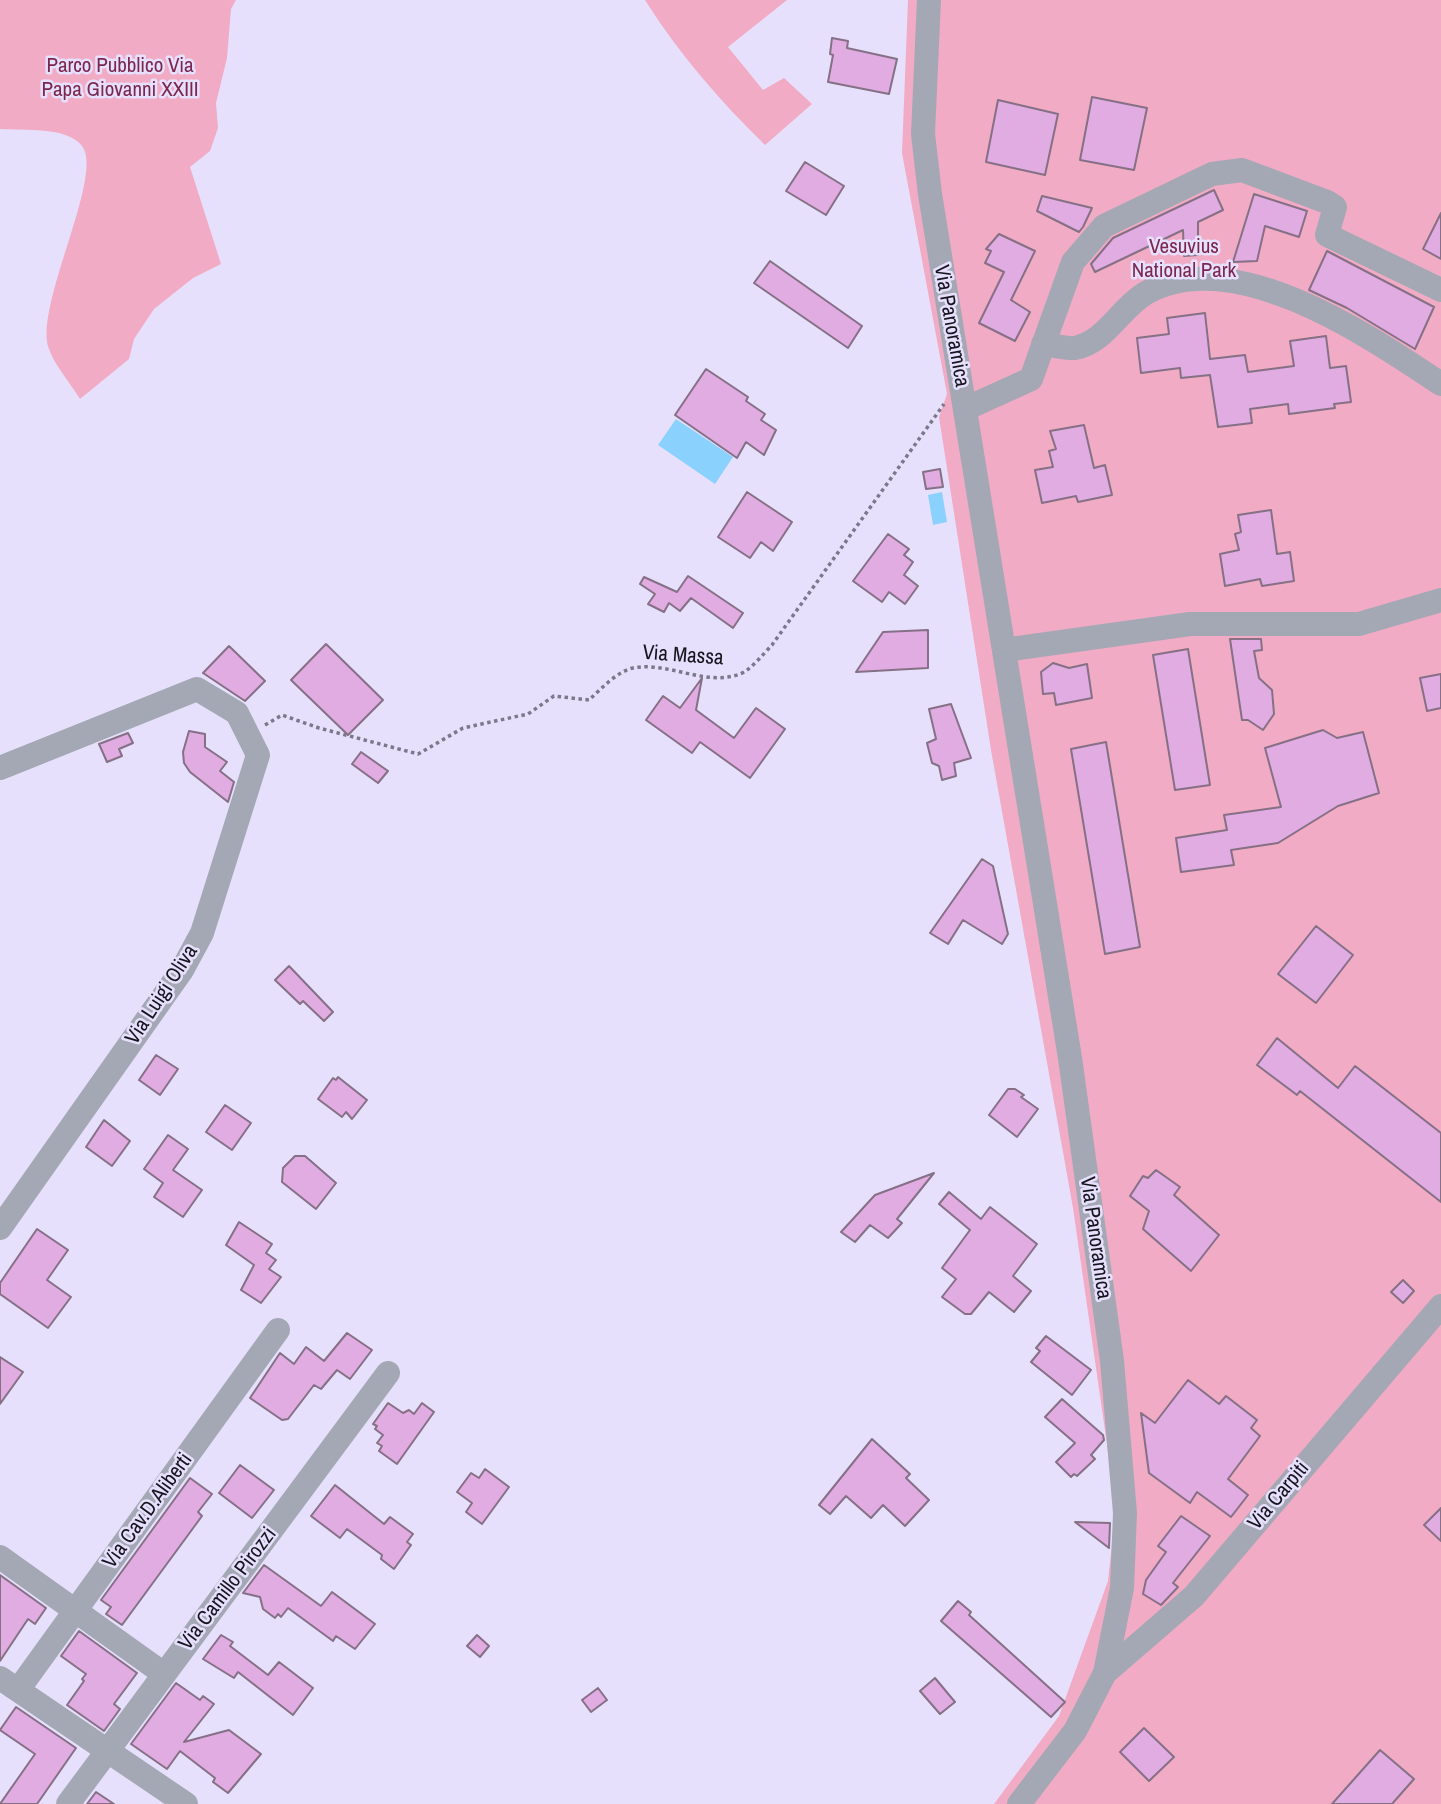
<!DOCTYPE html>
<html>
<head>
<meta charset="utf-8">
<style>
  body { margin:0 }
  canvas { display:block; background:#e7e0fd }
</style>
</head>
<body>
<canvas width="1441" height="1804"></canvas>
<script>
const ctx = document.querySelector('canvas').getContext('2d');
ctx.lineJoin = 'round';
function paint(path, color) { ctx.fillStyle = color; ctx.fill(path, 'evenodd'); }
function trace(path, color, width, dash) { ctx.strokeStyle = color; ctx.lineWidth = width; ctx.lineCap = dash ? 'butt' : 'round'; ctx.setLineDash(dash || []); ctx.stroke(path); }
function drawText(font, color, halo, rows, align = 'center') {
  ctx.font = font + ' "Archivo Narrow",sans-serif'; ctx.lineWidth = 5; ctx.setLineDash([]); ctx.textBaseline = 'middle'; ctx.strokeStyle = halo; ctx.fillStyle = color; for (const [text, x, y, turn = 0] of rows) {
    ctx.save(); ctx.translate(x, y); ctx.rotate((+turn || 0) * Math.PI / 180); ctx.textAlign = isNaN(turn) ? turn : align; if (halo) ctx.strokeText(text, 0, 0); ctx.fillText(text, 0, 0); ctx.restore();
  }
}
paint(new Path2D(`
  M0,0h236l-5,9 -4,49 -11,45 2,25 -8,23 -20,16 31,97 -28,14 -39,31 -20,30 -5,20 -49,40c-9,-15 -25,-33 -31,-50 -16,-41 56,-174 33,-203 -15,-20 -59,-15 -82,-17z
  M645,0h142l-59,47 35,43 21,-12 28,26 -47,41c-45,-44 -86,-91 -120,-145z
  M908,0h533v1804h-447l65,-88 49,-135 8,-74 -43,-299 -82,-458 -52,-333 8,-23 -45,-241z`), '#f1abc4');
paint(new Path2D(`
  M676,419l57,38 -18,27 -57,-39z
  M942,492l5,30 -14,3 -5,-30z`), '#8ad1fd');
const building = new Path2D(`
  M832,38l16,3 -1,7 50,11 -8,35 -61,-12 5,-27 -3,-1z
  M1092,97l55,11 -13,62 -54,-10z
  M998,100l60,14 -13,61 -59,-13z
  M805,162l39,24 -18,29 -40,-24z
  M1214,190l9,20 -25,12v33l-14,1 -1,-26 -88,42 -4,-8 22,-26z
  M1254,194l53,17 -8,26 -34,-11 -8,35 -24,1z
  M1042,196l50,12 -9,19 -4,5 -42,-21z
  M1441,213v46l-18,-10z
  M999,234l36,17 -24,49 19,12 -15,29 -36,-18 25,-51 -19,-9 6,-12 -5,-2z
  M1327,251l107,56 -19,42 -68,-41 -38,-18z
  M770,261l92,65 -14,22 -94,-65z
  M1205,313l5,46 35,-4 3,17 46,-6 -4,-25 36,-5 4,32 16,-2 5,36 -17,2 1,4 -46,6 -1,-10 -38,5 2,14 -34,4 -8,-52 -29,3 -1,-10 -39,5 -4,-35 32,-4 -2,-16z
  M706,369l42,28 -2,4 19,13 -4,6 15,10 -12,25 -18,-13 -9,16 -62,-43z
  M1084,425l10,43 11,-3 7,30 -34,7 -2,-6 -34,7 -7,-33 18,-3 -4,-16 7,-2 -6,-18z
  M940,469l3,18 -17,2 -3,-17z
  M747,492l45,30 -19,29 -12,-9 -11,16 -32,-21z
  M1271,510l6,44 13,-2 4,29 -32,5 -2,-7 -35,7 -5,-32 19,-4 -4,-16 6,-2 -3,-17z
  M888,534l21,15 -5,6 9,7 -9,13 14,11 -13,18 -16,-12 -7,10 -29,-21z
  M688,576l55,37 -10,15 -42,-30 -11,13 -11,-8 -5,9 -16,-8 7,-10 -15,-10 4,-7 33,15z
  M928,630v38l-72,4 27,-40z
  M1230,639h31l1,11 -8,1 5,27 13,12 2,24 -11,16 -15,-10h-6z
  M326,644l57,56 -35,35 -57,-55z
  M229,646l36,35 -20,20 -42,-28z
  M1188,649l22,136 -35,5 -22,-135z
  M1053,663l16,5 18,-4 5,34 -36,7 -2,-12 -11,1 -2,-22z
  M1441,674v34l-14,3 -7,-33z
  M702,678l-6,32 38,28 22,-30 29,21 -35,49 -50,-36 -8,11 -46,-33 17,-24 17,12z
  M951,704l20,54 -17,5 2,13 -14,4 -3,-14 -7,-3 -5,-20 9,-4 -7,-30z
  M1323,730l14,8 26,-6 16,61 -41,13 -60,37 -47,7 3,15 -53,7 -5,-34 51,-8 -3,-15 57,-8 -16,-59z
  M189,731l16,3v13l22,15 -7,9 14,11 -6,20 -38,-30 -6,-9 -1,-11z
  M128,733l5,10 -14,6 3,7 -15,6 -8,-18z
  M1106,742l34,205 -35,7 -34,-205z
  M361,752l27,19 -10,12 -26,-19z
  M982,859l11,7 15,68 -6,10 -39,-24 -15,24 -18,-11z
  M1316,926l37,29 -37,48 -38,-29z
  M289,966l44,46 -9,9 -21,-20 -3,3 -25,-24z
  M1277,1038l61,50 17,-22 86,67v69l-141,-111 -3,4 -40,-30z
  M156,1055l22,14 -18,26 -21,-15z
  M338,1077l29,23 -15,19 -6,-7 -4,5 -24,-18 15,-21 3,2z
  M1008,1089h7l9,6 -3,2 17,12 -21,28 -28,-22z
  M225,1105l26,18 -19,27 -26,-18z
  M104,1120l26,21 -18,25 -26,-19z
  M168,1135l20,14 -15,21 29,20 -19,27 -29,-20 9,-14 -19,-14z
  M295,1156h10l31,27 -20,26 -34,-27 1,-14z
  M1156,1170l24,17 -6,8 45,40 -28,36 -48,-42 6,-18 -19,-15 13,-20 5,2z
  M934,1173l-37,46 5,4 -14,15 -18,-13 -15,17 -14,-10 34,-37z
  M949,1192l32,27 9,-12 47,37 -24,32 18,15 -17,21 -25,-20 -18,22h-6l-23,-17 14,-18 -14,-11 28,-38 -31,-26z
  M239,1222l33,22 -6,9 10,7 -7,9 12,8 -20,26 -20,-13 13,-25 -28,-20z
  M37,1229l31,21 -21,30 24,17 -23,31 -48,-34v-11z
  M1403,1280l11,11 -11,12 -12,-11z
  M347,1333l25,17 -22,29 -13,-9 -16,19 -7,-4 -26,34 -6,1 -32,-22 30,-45 14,11 12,-17 18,14z
  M1046,1336l45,34 -19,25 -41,-33 9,-11 -4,-3z
  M0,1357l23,15 -23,32z
  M1188,1380l31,24 7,-8 31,24 -6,8 9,8 -32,43 20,16 -17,22 -34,-25 -7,11 -41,-30 -8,-60 14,10z
  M1062,1399l41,36 1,5 -13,15 4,4 -18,17 -3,-2 -3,3 -15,-15 19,-19 -30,-26z
  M388,1403l15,10 6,-3 5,4 8,-11 12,9 -37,52 -18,-13 3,-5 -5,-3 6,-8 -8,-6 2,-3 -4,-2z
  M872,1439l38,35 -4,4 23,22 -24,26 -22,-21 -12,13 -25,-22 -16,18 -11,-9z
  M240,1465l34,25 -22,28 -33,-25z
  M485,1469l24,18 -27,37 -16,-12 6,-9 -15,-11 14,-19 8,5z
  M190,1478l22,16 -14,18 4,4 -80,109 -16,-11 5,-7 -10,-7z
  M335,1485l49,39 6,-7 23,17 -6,8 4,3 -17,24 -13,-10 1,-4 -35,-26 -7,9 -29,-22z
  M1441,1508v33l-17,-16z
  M1181,1516l29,20 -37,47 5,4 -17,18 -18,-11 3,-14 20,-28 -8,-6z
  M1075,1522l35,1 -1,25z
  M264,1565l57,41 11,-14 43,32 -20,25 -19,-13 -3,5 -45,-33 -7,9 -3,-3 -3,4 -12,-9 -3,-12 -17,-4z
  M0,1575l46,33 -11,16 -7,-5 -28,42z
  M958,1601l13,11 -2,3 96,87 -14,15 -110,-96z
  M79,1631l58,42 -23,31 6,5 -16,22 -37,-26 17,-24 -2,-2 4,-5 -25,-18z
  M221,1635l12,7 -3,4 38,29 11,-13 34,26 -20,27 -55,-43 -4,6 -31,-19z
  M477,1635l12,11 -9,11 -13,-11z
  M935,1678l20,24 -15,12 -20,-23z
  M176,1683l24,17 3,-4 11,8 -30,38 45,-12 32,24 -33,39 -15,-11 2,-4 -35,-27 -13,18 -36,-25z
  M598,1688l9,12 -16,12 -9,-12z
  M16,1707l60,41 -39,56h-37l35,-50 -35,-24z
  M1144,1728l30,29 -25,24 -29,-29z
  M1380,1750l34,29 -22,25h-60z
  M96,1792l18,12h-27z`);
paint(building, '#e1ace2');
trace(building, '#857085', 2);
trace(new Path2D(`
  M265,725l17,-10 37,13 99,26 45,-26 65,-14 26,-18 35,4c12,-11 27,-28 44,-32 35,-7 72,19 107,6 11,-4 23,-20 32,-29l172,-241`), '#7c788b', 3.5, [3.5, 3.5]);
trace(new Path2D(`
  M929,0l-6,134 7,60 140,864 42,303 13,152 -3,75 -17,85 -30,58 -56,73
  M1043,344c10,1 23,5 32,4 31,-6 45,-40 71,-55 88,-50 223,43 295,91
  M965,409l66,-30 42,-117 31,-36 108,-52 30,-4 85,32 8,5 -8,28 114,55
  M1004,650l186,-26h169l82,-24
  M0,768l197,-79 40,24 21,42 -56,178 -20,37 -182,258
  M0,1557l164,117
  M1105,1673l89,-77 247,-290
  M0,1678l186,126
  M18,1690l260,-360
  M68,1804l320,-431`), '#a3a8b4', 24);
drawText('21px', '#7b264d', '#e7e0fd', [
  ["Parco Pubblico Via",120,66],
  ["Papa Giovanni XXIII",120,90],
  ["Vesuvius",1184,247],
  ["National Park",1184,271]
]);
drawText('21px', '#16141d', '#e7e0fd', [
  ["Via Panoramica",951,326,80],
  ["Via Massa",683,656,4],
  ["Via Luigi Oliva",162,995,-57],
  ["Via Panoramica",1095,1238,82],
  ["Via Carpiti",1279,1496,-50],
  ["Via Cav.D.Aliberti",148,1511,-54],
  ["Via Camillo Pirozzi",228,1589,-53]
]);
</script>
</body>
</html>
